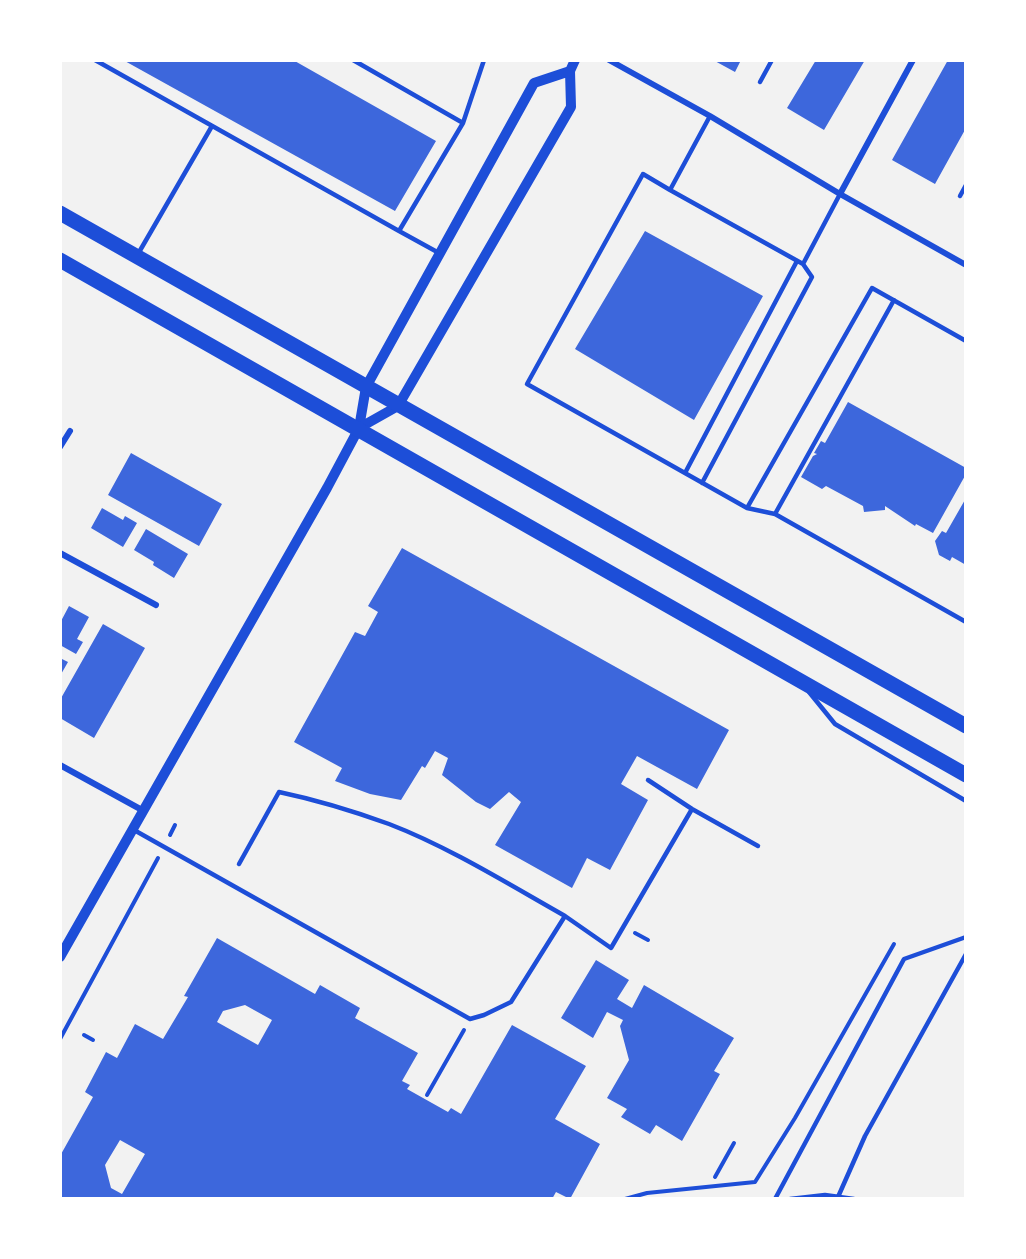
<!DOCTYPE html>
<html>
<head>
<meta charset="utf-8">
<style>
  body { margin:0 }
  #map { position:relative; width:1026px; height:1259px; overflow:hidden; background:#f2f2f2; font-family:Poppins,sans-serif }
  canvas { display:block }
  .frame { position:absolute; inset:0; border:62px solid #fff; pointer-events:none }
</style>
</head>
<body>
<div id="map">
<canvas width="1026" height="1259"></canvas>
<div class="frame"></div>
</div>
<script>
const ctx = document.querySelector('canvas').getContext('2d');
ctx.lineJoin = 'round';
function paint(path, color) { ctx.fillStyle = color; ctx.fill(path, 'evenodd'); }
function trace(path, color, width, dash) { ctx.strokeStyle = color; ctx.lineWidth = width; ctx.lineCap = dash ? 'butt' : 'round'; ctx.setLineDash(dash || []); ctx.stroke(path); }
paint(new Path2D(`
  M123,60h170l143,81 -41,70z
  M713,60h28l-6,12z
  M816,60h49l-41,70 -37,-22z
  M948,60h18v68l-31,56 -43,-24z
  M645,231l118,65 -69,124 -119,-71z
  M848,402l118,66v6l-33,59 -17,-9 -1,2 -30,-20v4l-21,2 -1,-6 -37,-20 -4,3 -21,-12 12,-21 4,-2 -3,-1 7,-12 4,2z
  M131,453l91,51 -23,42 -91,-51z
  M966,498v67l-14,-8 -2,4 -11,-6 -4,-14 7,-10 4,2z
  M102,508l21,12 2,-4 12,7 -14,24 -32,-19z
  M146,529l42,25 -14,24 -21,-13 1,-3 -20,-12z
  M402,548l327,182 -32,59 -60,-33 -16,28 27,16 -38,70 -23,-12 -15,30 -77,-43 26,-43 -12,-10 -19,17 -14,-7 -34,-27 6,-17 -13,-7 -10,17 -3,-2 -21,34 -31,-6 -35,-13 7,-13 -48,-26 61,-110 10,4 13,-24 -10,-6z
  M69,606l20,11 -12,22 6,3 -7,12 -16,-9v-22z
  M103,624l42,24 -51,90 -34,-20v-18z
  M60,658l8,4 -8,14z
  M217,938l98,56 5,-9 40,23 -5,10 63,35 -16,28 8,4 -3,4 41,23 3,-4 10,6 51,-89 74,41 -31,53 45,25 -30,55 -14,-7 -4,7h-492v-43l33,-59 -8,-5 21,-40 11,6 18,-34 28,15 25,-42 -4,-1zM245,1005l27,15 -14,25 -41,-23 6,-11zM120,1140l25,14 -23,40 -11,-6 -6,-23z
  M596,960l33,20 -12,19 15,9 12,-23 90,53 -20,33 6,3 -38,67 -26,-16 -6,9 -29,-17 6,-8 -20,-11 22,-38 -9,-34 3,-6 -16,-8 -14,26 -32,-20z`), '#3d67dc');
trace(new Path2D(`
  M170,835l5,-10
  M635,933l13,7
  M84,1035l9,5
  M60,1039l98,-181
  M427,1095l37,-65
  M715,1177l19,-34
  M625,1199l22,-6 108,-11 40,-64 99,-174`), '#1d4ed8', 4);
trace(new Path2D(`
  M95,60l304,171
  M353,60l110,63
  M760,82l12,-22
  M710,116l-40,74 133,74 37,-70
  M670,190l-27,-16 -116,210 220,124 28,6 191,108
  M960,196l6,-11
  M439,253l-40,-22 64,-108 21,-63
  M138,254l74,-128
  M685,473l112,-212
  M702,483l110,-206 -9,-13
  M747,508l125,-220 94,53
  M775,514l119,-214
  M809,692l26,32 131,77
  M648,780l44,29 66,37
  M134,830l336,189 14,-4 27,-13 54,-86c-55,-31 -116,-69 -176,-92 -36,-13 -72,-24 -110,-32l-40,72
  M565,916l46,32 81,-139
  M838,1197l27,-61 101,-182
  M775,1199l129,-240 62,-22
  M790,1199l35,-4 29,4`), '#1d4ed8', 4.5);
trace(new Path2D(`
  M609,60l101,56 130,78 126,71
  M840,194l73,-134
  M60,447l10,-16
  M60,553l96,52
  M60,765l82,45`), '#1d4ed8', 6);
trace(new Path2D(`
  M359,428l39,-22 173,-299 -1,-36 5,-11
  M60,957l267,-469 32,-60 7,-41 168,-304 36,-12`), '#1d4ed8', 10);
trace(new Path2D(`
  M60,213l906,513
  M60,260l906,515`), '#1d4ed8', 15);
</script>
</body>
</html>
